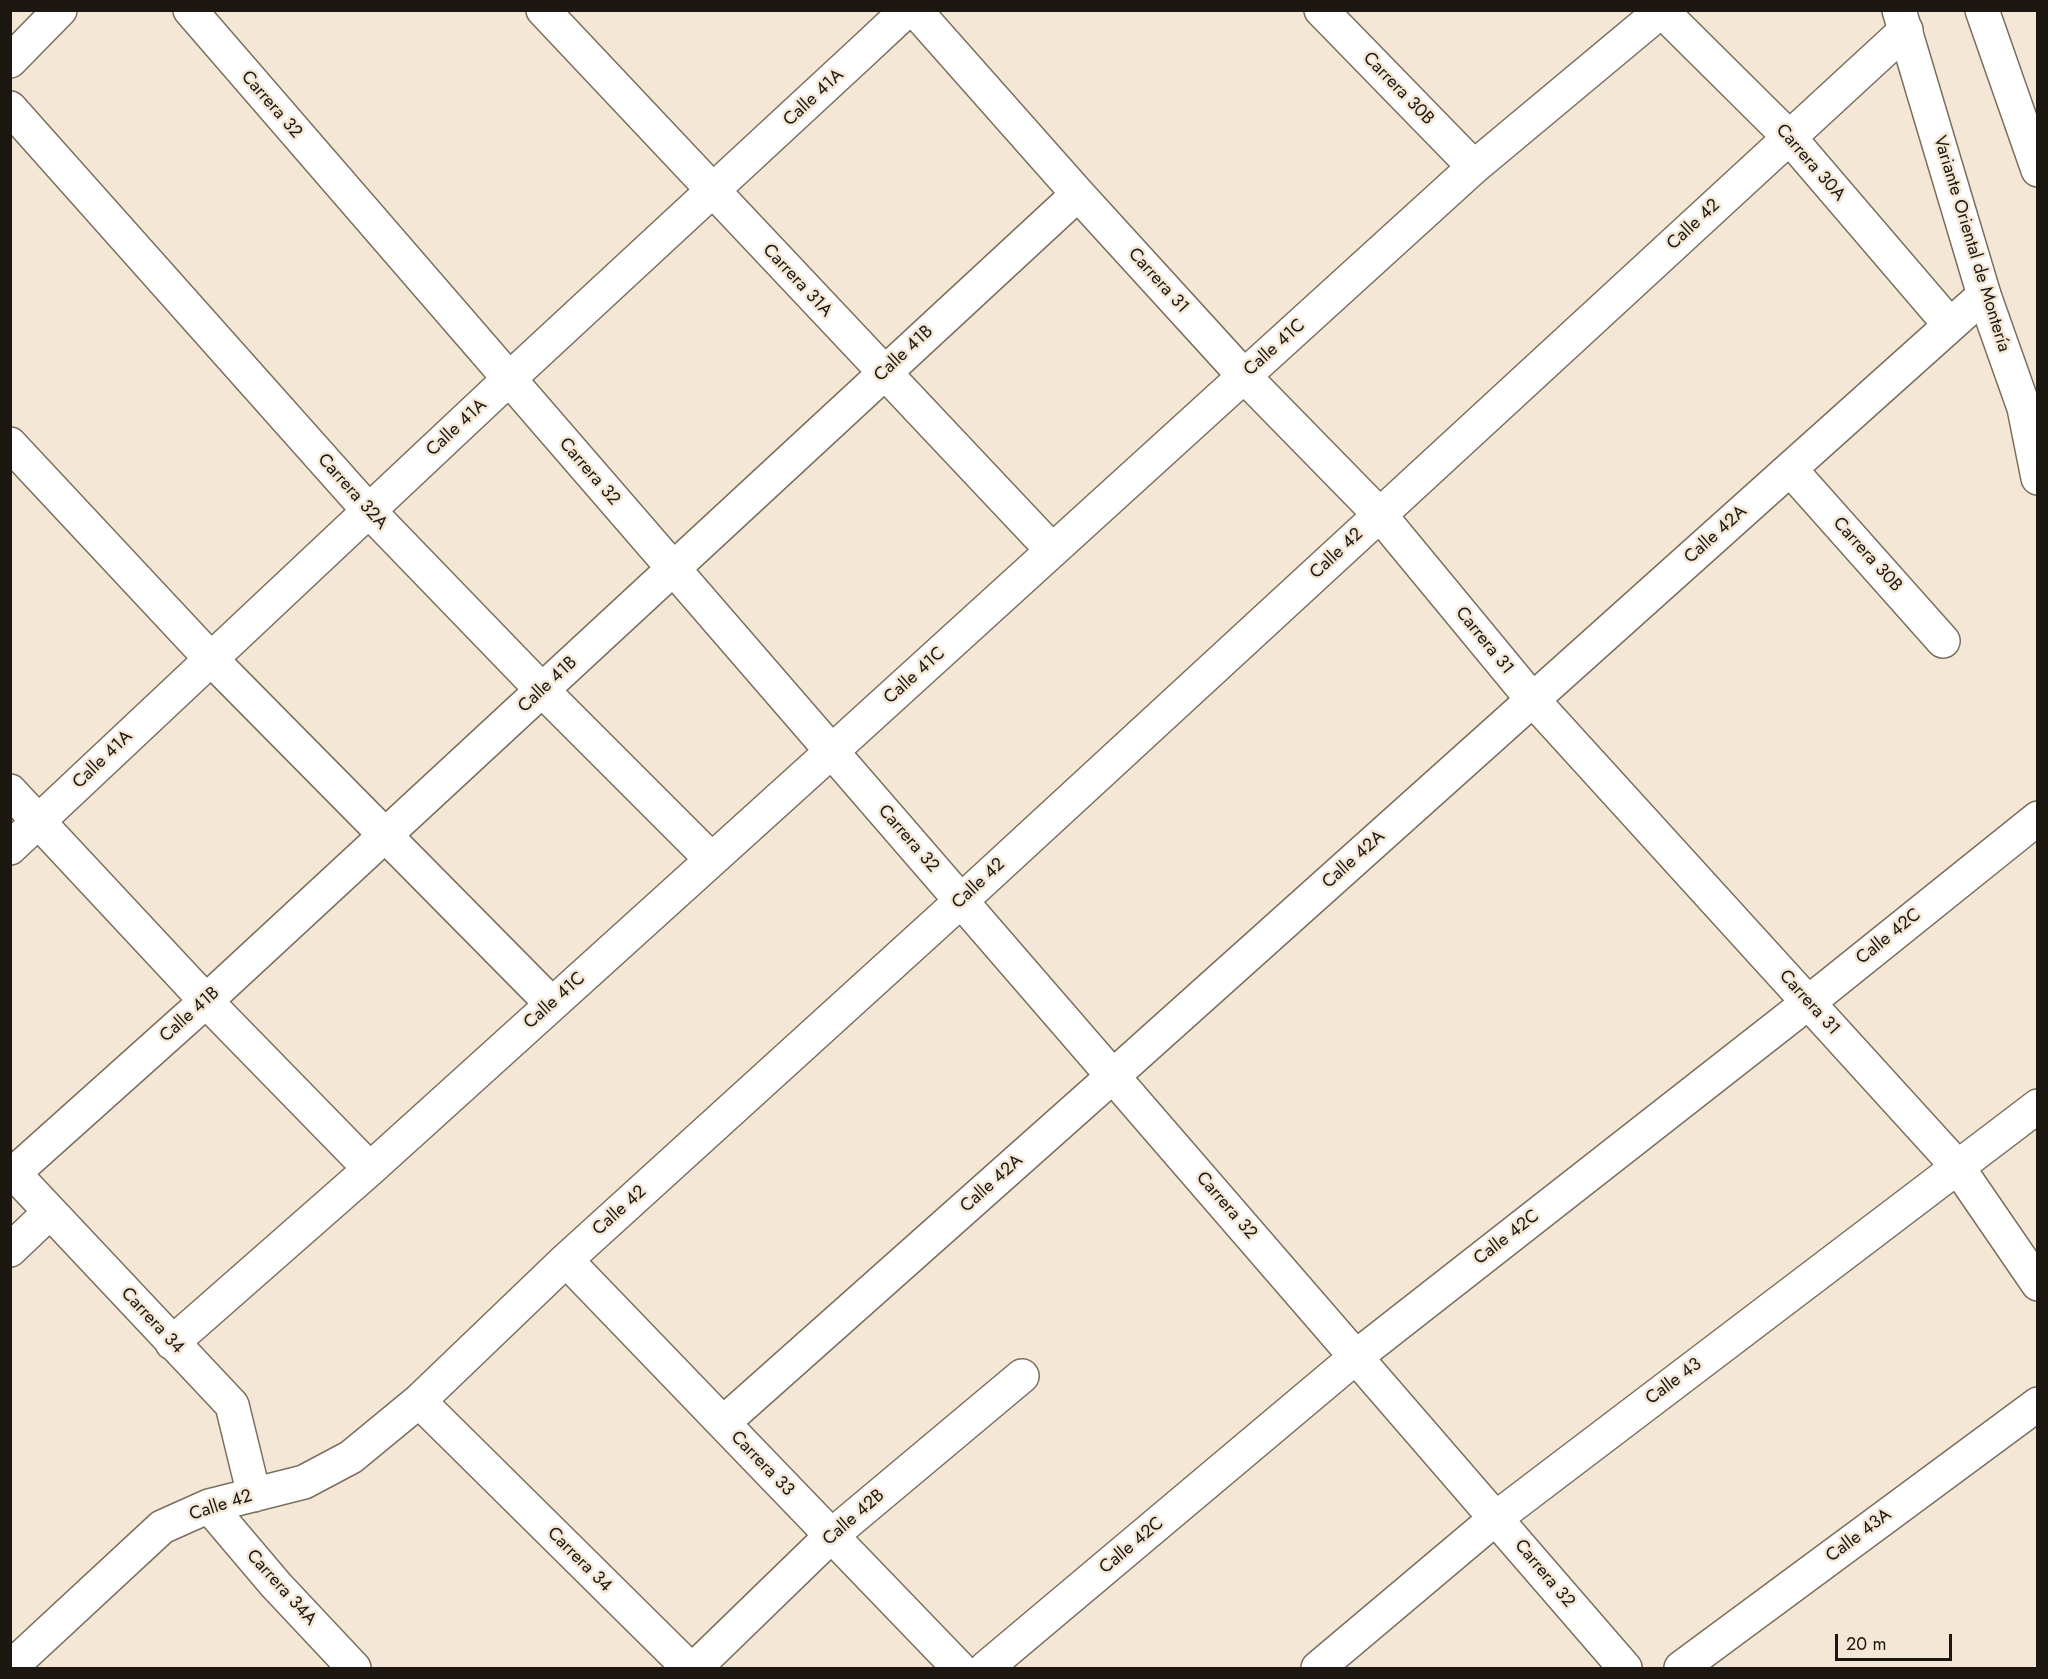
<!DOCTYPE html>
<html>
<head>
<meta charset="utf-8">
<style>
  body { margin:0 }
  #map { position:relative; width:2048px; height:1679px; overflow:hidden; background:#f4e7d5; font-family:Jost,sans-serif }
  canvas { display:block }
  .frame { position:absolute; inset:0; border:12px solid #1c1711; pointer-events:none }
  .scale { position:absolute; left:1835px; top:1634px; width:117px; height:27px; box-sizing:border-box; border:3px solid #1c1711; border-top:0; padding-left:8px; font-size:18px; line-height:21px; white-space:nowrap; color:#1c1711; -webkit-text-stroke:4px #f4e7d5; paint-order:stroke }
</style>
</head>
<body>
<div id="map">
<canvas width="2048" height="1679"></canvas>
<div class="frame"></div>
<div class="scale">20 m</div>
</div>
<script>
const ctx = document.querySelector('canvas').getContext('2d');
ctx.lineJoin = 'round';
function trace(path, color, width, dash) { ctx.strokeStyle = color; ctx.lineWidth = width; ctx.lineCap = dash ? 'butt' : 'round'; ctx.setLineDash(dash || []); ctx.stroke(path); }
function drawText(font, color, halo, rows, align = 'center') {
  ctx.font = font + ' Jost,sans-serif'; ctx.lineWidth = 5; ctx.setLineDash([]); ctx.textBaseline = 'middle'; ctx.strokeStyle = halo; ctx.fillStyle = color; for (const [text, x, y, turn = 0] of rows) {
    ctx.save(); ctx.translate(x, y); ctx.rotate((+turn || 0) * Math.PI / 180); ctx.textAlign = isNaN(turn) ? turn : align; if (halo) ctx.strokeText(text, 0, 0); ctx.fillText(text, 0, 0); ctx.restore();
  }
}
const street = new Path2D(`
  M190,10l1435,1658
  M543,10l509,540
  M915,10l163,184 166,182 136,139 152,184 425,467 81,118
  M1321,10l153,157
  M1661,10l128,127 161,188
  M10,61l50,-51
  M10,108l359,403 173,179 169,169
  M10,444l200,214 342,346
  M1790,469l153,172
  M10,791l196,210 164,168
  M10,848c166,-157 332,-314 499,-469 132,-123 266,-245 398,-369
  M10,1169l222,236 22,90
  M14,1173l192,-172 872,-807
  M10,1250l40,-38
  M566,1260l393,408
  M172,1343l198,-174 462,-418 642,-584 187,-156
  M419,1401l270,267
  M723,1423l390,-347 871,-781
  M209,1506l67,79 78,83
  M10,1668l152,-141 47,-21 95,-24 47,-25 68,-56 147,-141 396,-360 944,-870
  M695,1668l136,-132 191,-160
  M986,1668l371,-312 452,-354 229,-184
  M1318,1668l178,-150 542,-412
  M1681,1668l357,-264`);
const highway = new Path2D(`
  M1899,10l85,285 40,113 14,70
  M1982,10l56,160`);
trace(street, '#7a6f5f', 36);
trace(highway, '#7a6f5f', 36);
trace(street, '#fff', 33);
trace(highway, '#fff', 33);
drawText('18px', '#1c1711', '#f4e7d5', [
  ["Carrera 30B",1398,89,46],
  ["Calle 41A",814,98,-43],
  ["Carrera 32",271,105,49],
  ["Carrera 30A",1810,163,49],
  ["Calle 42",1694,225,-43],
  ["Variante Oriental de Montería",1971,244,73],
  ["Carrera 31A",797,281,47],
  ["Carrera 31",1158,281,48],
  ["Calle 41C",1275,348,-42],
  ["Calle 41B",904,354,-43],
  ["Calle 41A",457,428,-43],
  ["Carrera 32",589,472,49],
  ["Carrera 32A",352,492,48],
  ["Calle 42A",1716,535,-42],
  ["Calle 42",1337,554,-43],
  ["Carrera 30B",1867,555,48],
  ["Carrera 31",1484,641,51],
  ["Calle 41C",915,676,-42],
  ["Calle 41B",548,685,-43],
  ["Calle 41A",103,760,-44],
  ["Carrera 32",908,839,49],
  ["Calle 42A",1354,860,-42],
  ["Calle 42",979,884,-43],
  ["Calle 42C",1889,937,-39],
  ["Calle 41C",555,1001,-42],
  ["Carrera 31",1809,1003,48],
  ["Calle 41B",190,1015,-42],
  ["Calle 42A",992,1184,-42],
  ["Carrera 32",1226,1206,49],
  ["Calle 42",620,1211,-42],
  ["Calle 42C",1507,1238,-38],
  ["Carrera 34",152,1321,47],
  ["Calle 43",1674,1382,-37],
  ["Carrera 33",762,1464,46],
  ["Calle 42",221,1506,-18],
  ["Calle 42B",854,1518,-41],
  ["Calle 43A",1859,1536,-37],
  ["Calle 42C",1132,1546,-40],
  ["Carrera 34",579,1560,45],
  ["Carrera 32",1544,1574,50],
  ["Carrera 34A",281,1588,48]
]);
</script>
</body>
</html>
